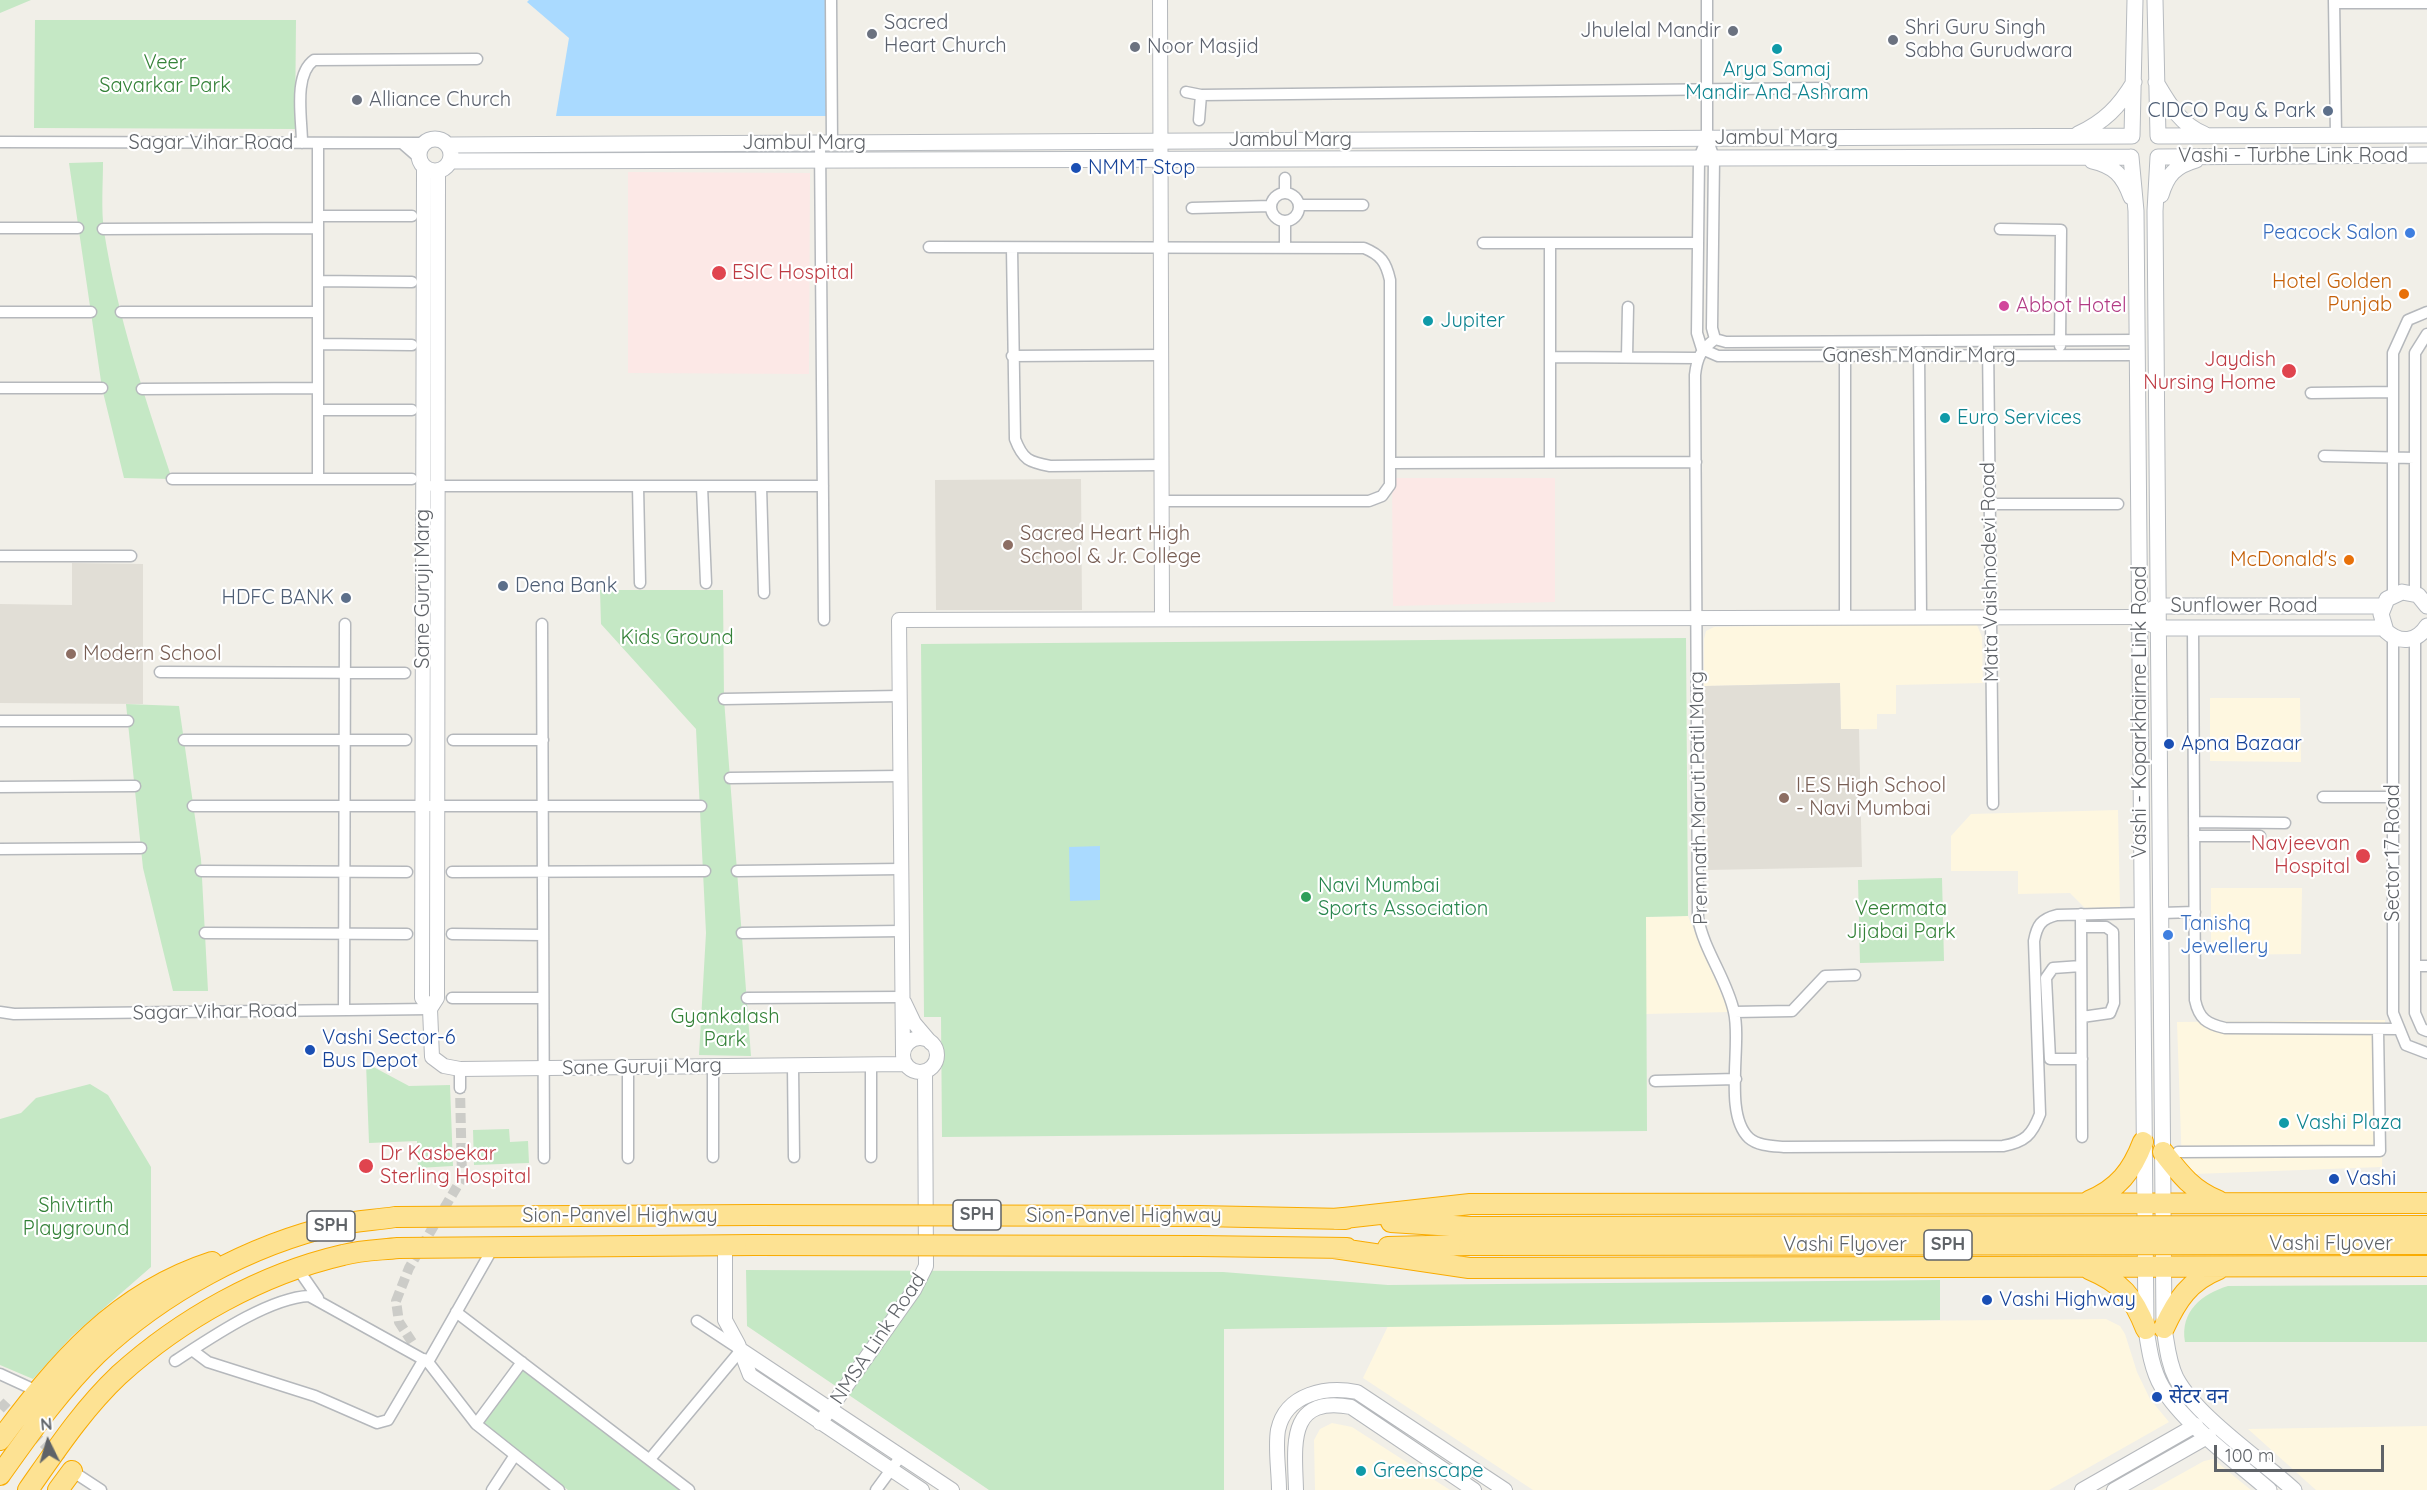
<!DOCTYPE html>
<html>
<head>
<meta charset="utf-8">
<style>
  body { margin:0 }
  #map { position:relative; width:2427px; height:1490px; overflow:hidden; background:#f1efe8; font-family:Quicksand,sans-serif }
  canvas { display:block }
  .north { position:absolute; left:18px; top:1412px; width:60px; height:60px; -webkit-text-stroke:4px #fff; paint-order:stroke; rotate:355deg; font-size:16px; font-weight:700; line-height:24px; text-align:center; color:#5f6368 }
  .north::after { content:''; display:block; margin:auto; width:21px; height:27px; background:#5f6368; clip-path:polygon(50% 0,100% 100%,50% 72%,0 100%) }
  .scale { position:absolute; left:2214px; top:1445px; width:170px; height:27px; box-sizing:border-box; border:3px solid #5f6368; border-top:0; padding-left:8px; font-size:18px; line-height:21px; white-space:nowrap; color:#5f6368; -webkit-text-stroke:4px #fff; paint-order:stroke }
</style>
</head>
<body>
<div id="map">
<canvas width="2427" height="1490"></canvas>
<div class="north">N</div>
<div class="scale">100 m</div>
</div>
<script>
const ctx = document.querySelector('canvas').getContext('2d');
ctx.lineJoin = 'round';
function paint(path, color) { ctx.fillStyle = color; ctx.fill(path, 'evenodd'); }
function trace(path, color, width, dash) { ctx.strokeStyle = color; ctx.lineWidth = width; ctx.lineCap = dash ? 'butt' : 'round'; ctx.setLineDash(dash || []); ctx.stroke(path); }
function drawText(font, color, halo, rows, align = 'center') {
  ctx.font = font + ' Quicksand,"Noto Sans Devanagari",sans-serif'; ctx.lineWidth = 4.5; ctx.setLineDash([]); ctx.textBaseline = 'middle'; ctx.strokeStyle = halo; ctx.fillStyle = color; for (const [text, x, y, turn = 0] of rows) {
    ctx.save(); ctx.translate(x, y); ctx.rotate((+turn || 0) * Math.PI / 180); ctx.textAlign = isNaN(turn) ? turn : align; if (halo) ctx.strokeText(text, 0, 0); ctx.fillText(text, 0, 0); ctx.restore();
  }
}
paint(new Path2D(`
  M1964,622l13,3 5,12 1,46 -87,2v29h-19v15l-36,1 -1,-47 -136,3v-47l2,-8 8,-4z
  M2210,698h90l1,64 -91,-1z
  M2118,810l2,97 -35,1 -15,-15 -52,1v-23h-67v-35l20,-22z
  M2211,888h91l-1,66 -90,1z
  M1688,916l41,96 -83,2v-97z
  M2385,1020l-3,147 -188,7 -12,-7 -5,-145z
  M2106,1319l14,7 5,8 12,38 13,27 19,23 -120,68h-516l-170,-112 25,-52z
  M1332,1423l20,4 98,63h-135l-1,-50 6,-11z
  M2427,1426v64h-111l-68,-61z
  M2213,1459l38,31h-99l52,-29z`), '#fef7e0');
paint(new Path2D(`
  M1081,479l1,131h-146l-1,-130z
  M72,563l71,1v140l-143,-1v-99l72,1z
  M1840,683l1,46h18l3,138 -154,3 -4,-184z`), '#e1ded6');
paint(new Path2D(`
  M628,172l182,1 -1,201 -181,-1z
  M1392,478h163v124l-162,4z`), '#fce8e6');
paint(new Path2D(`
  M0,0h31l-31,13z
  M35,20h261l-1,109 -261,-1z
  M103,162c0,22 -2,47 1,69 13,84 41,167 68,248l-48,-1 -22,-90 -33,-225z
  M600,590h123l1,109 27,357 -52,-1 7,-122 -10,-204 -95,-105z
  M1686,638l2,278 -42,1 1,214 -705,6 -1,-120h-17l-3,-373z
  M126,704l53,2 22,153 7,132h-35l-30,-123z
  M1942,878l2,83 -84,2 -2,-83z
  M366,1063l43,23 41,-1 3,81 -35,2 -1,-27 -48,2z
  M90,1084l18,11 43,72v100l-79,69 -39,43 -33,-14v-246l21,-6 15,-15z
  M509,1129l1,13 18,-1 1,22 -55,2 -1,-35z
  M746,1270l477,2 165,13 552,-5v40l-716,9v161h-235l-242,-164z
  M2427,1285v57h-242c-5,-31 17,-48 43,-56z
  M524,1368l157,122h-113l-85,-67z`), '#c5e8c5');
paint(new Path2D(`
  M529,0h297v116h-270l13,-78 -42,-36z
  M1100,846v54l-30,1 -1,-54z`), '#aadaff');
trace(new Path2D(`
  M412,1342l-13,-20 -3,-21 13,-33 53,-90 -2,-90
  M0,1402l72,69`), '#ccccc8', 10, [10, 5]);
const minor = new Path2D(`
  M831,0l1,143
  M1707,0v138l7,20 -2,170 3,11
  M2334,0l2,135
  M2334,3h93
  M1186,92l15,3 624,-7
  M1199,120l2,-25
  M0,142l423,1
  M302,143c0,-24 -9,-68 12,-83l163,-1
  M820,143l4,477
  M403,144l15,13
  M1285,178v15
  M1271 207a14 14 0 1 1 28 0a14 14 0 1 1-28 0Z
  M1299,205h64
  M1192,208l79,-2
  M318,216h94
  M1285,221v27
  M0,228h78
  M103,229l215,-1
  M2000,229l61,1 -1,116
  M1483,243h215
  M1550,243v219
  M929,247l435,1c17,7 22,14 26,32v205l-8,11 -13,5h-208
  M1012,248l3,191c8,21 14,23 35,27l111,-1
  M318,281l94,1
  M0,312h91
  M121,312h197
  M1715,339c-14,11 -18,18 -20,36l3,543c6,33 29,61 36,94 8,32 -11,102 15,126 9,8 24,8 35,9l219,-1c22,-4 29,-11 37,-32l-6,-173c3,-16 7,-22 23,-26l84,-2
  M1715,339l11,3 411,-2
  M1988,341l5,463
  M318,344l94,1
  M1702,349l16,7 419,-1
  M1702,349l-5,-16 2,-175 8,-20
  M1919,351l2,266
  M1012,356l149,-1
  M1550,357l147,1
  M1627,357l1,-50
  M0,388h102
  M142,389l176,-1
  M2311,393l82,-1
  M318,410h94
  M2324,456l91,2
  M1390,463l306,-1
  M318,478v-335
  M172,479h240
  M432,486h391
  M638,486l2,97
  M702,486l4,97
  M761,486l3,107
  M1989,504h129
  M0,556h131
  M2415,594v-241l12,-19
  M2393,595v-242l15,-33 19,-8
  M1845,617v-261
  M542,624l2,534
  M2193,628l2,372c4,19 12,24 30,28l174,1
  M2393,637v376l13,32 21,8
  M2415,638v375l7,16 5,2
  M160,672l245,1
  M724,699l176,-3
  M0,721h128
  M184,740h222
  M453,740h90
  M730,778l171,-2
  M0,787l135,-1
  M2323,797h70
  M193,806h508
  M2194,822l91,1
  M2194,836h66
  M0,849l141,-1
  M201,871l206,1
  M737,871l164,-2
  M452,872l253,-1
  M2161,913l34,-1
  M2081,914l1,223
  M2081,927h25l7,5 1,71 -4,10 -28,4
  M205,933l202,1
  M742,933l160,-2
  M452,934l91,1
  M2081,966l-28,2 -7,10 4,81h32
  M2415,966h12
  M452,998h91
  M747,998l155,-1
  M344,1010l1,-386
  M0,1012l14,2 416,-5
  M1734,1012l58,-1 33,-35 30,-1
  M713,1066v91
  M793,1066l1,91
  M628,1067v91
  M460,1069v19
  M1655,1081l81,-2
  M2178,1152l202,-1 -2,-122
  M871,1157v-92
  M298,1269l20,29
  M456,1312l233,178
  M192,1350l16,12 107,34 62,27 11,-3 36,-61
  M175,1361c34,-22 93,-63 134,-65l119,66 48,62 46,-62
  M428,1362l66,-116
  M0,1374l37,17
  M476,1424l83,66
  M650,1459l91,-109 -44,-29
  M72,1471l29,19
  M492,1490l23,-35
  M876,1490l25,-34`);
const tertiary = new Path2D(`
  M1160,0l2,619
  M424,167l-2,831 8,11
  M438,171l-1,827 -7,11 2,48 12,9 16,3 445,-5
  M904,1002l10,21 17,20
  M903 1055a17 17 0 1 1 34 0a17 17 0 1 1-34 0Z
  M903,1054l-4,-434 1240,-3
  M725,1245v75l13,24 12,31 172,115
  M741,1350l211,140
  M820,1423l94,-133 12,-24 -1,-195
  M1279,1490c0,-19 -4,-42 -1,-60 8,-37 49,-44 79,-38l148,98
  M1296,1490c-1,-43 -10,-95 55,-83l123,83
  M2082,1490l114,-65
  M2114,1490l95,-54`);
const secondary = new Path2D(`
  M2155,0l3,136
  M2156,82c13,22 24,42 48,52
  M2078,134c26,-12 41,-27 56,-52
  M2132,136l3,-136
  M2158,136l269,-1
  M419 155a16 16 0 1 1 32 0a16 16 0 1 1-32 0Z
  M448,145l1684,-9
  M2131,157l5,54 10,1118c3,20 6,41 16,58 21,36 75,75 107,103
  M2158,157l-3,54 9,1117c3,17 4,34 12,50 21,39 84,81 118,112
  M2158,157l269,-2
  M450,161l1681,-4
  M2092,161c22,5 31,14 39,36
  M2161,195c6,-20 14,-29 35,-35
  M2427,606l-9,-11 -16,-3 -15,7 -6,15 5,17c14,13 31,11 41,-5
  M2149,611l9,-5h225
  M2149,623l10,5h225`);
const motorway = new Path2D(`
  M2163,1152c17,22 30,39 56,49
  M2089,1201c29,-12 43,-30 54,-59
  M1199,1216l147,3
  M1335,1219l135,-15 957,-1
  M1391,1222l79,5
  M1199,1246l148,2
  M1388,1247l81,-2
  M1334,1248l135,20 958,-2
  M2089,1269c33,14 44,27 57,60
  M2164,1328c13,-28 25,-47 55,-59
  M0,1440c58,-78 116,-147 212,-178
  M0,1475c30,-42 60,-85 97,-121 65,-61 152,-109 239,-129 19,-4 40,-5 59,-8l361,-2
  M28,1490c28,-40 55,-81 91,-115 62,-56 142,-101 224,-120 18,-5 37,-5 55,-7l357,-3
  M58,1490l14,-19`);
trace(minor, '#b5b8bc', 13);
trace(tertiary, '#b5b8bc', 16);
trace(secondary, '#b6babf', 17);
trace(motorway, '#f9ab00', 22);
trace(minor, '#fff', 10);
trace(tertiary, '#fff', 14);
trace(secondary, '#fff', 15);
trace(motorway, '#fde293', 20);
const motorwayBridge = new Path2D(`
  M756,1215l443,1
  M1470,1227l957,-1
  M755,1245l444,1
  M1469,1245l958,-1`);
trace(motorwayBridge, '#f9ab00', 22, []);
trace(motorwayBridge, '#fde293', 20);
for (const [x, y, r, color] of [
  [1733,31,6,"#6b7280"],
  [872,34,6,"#6b7280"],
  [1893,40,6,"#6b7280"],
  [1135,47,6,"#6b7280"],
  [1777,49,6,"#0f9aa8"],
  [357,100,6,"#6b7280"],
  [2328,111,6,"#5c6f8a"],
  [1076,168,6,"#1a4fb4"],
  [2410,233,6,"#3f7fe0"],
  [719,273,8,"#e0444e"],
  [2404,294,6,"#e8710a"],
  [2004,306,6,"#d1479c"],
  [1428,321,6,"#0f9aa8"],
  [2289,371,8,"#e0444e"],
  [1945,418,6,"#0f9aa8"],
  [1008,545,6,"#8d6e63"],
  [2349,560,6,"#e8710a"],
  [503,586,6,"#5c6f8a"],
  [346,598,6,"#5c6f8a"],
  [71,654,6,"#8d6e63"],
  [2169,744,6,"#1a4fb4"],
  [1784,798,6,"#8d6e63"],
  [2363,856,8,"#e0444e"],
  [1306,897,6,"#2e9e5b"],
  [2168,935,6,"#3f7fe0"],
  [310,1050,6,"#1a4fb4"],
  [2284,1123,6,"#0f9aa8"],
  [366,1166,8,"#e0444e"],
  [2334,1179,6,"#1a4fb4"],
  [1987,1300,6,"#1a4fb4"],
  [2157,1397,6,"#1a4fb4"],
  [1361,1471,6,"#0f9aa8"]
]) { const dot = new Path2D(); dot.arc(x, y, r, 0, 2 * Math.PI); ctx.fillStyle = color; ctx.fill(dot); trace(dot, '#fff', 2); }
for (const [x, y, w] of [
  [977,1215,48],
  [331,1226,48],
  [1948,1245,48]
]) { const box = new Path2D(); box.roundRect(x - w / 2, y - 15, w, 30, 4.5); ctx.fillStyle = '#fff'; ctx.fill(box); trace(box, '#5f6368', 1.5); }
drawText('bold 18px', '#5f6368', null, [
  ["SPH",977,1215],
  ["SPH",331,1226],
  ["SPH",1948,1245]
]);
drawText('20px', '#5b616d', '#fff', [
  ["Sacred",884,23],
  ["Heart Church",884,46],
  ["Shri Guru Singh",1905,28],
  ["Sabha Gurudwara",1905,51],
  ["Jhulelal Mandir",1721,31,"right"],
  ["Noor Masjid",1147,47],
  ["Alliance Church",369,100]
], 'left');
drawText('20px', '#348238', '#fff', [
  ["Veer",165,63],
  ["Savarkar Park",165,86],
  ["Kids Ground",677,638],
  ["Veermata",1901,909],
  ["Jijabai Park",1901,932],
  ["Gyankalash",725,1017],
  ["Park",725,1040],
  ["Shivtirth",76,1206],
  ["Playground",76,1229]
]);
drawText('20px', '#0d838f', '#fff', [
  ["Arya Samaj",1777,70,"center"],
  ["Mandir And Ashram",1777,93,"center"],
  ["Jupiter",1440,321],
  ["Euro Services",1957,418],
  ["Vashi Plaza",2296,1123],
  ["Greenscape",1373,1471]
], 'left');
drawText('20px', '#4e5e75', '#fff', [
  ["CIDCO Pay & Park",2316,111],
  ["Dena Bank",515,586,"left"],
  ["HDFC BANK",334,598]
], 'right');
drawText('20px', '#5f6368', '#fff', [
  ["Jambul Marg",1776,138],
  ["Jambul Marg",1290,140],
  ["Sagar Vihar Road",211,143],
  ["Jambul Marg",804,143],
  ["Vashi - Turbhe Link Road",2293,156],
  ["Ganesh Mandir Marg",1919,356],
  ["Mata Vaishnodevi Road",1990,572,-91],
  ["Sane Guruji Marg",423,589,-90],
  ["Sunflower Road",2244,606],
  ["Vashi - Koparkhairne Link Road",2140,712,-90],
  ["Premnath Maruti Patil Marg",1699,798,-91],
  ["Sector 17 Road",2393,853,-90],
  ["Sagar Vihar Road",215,1012,-1],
  ["Sane Guruji Marg",642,1067,-1],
  ["Sion-Panvel Highway",620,1216],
  ["Sion-Panvel Highway",1124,1216],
  ["Vashi Flyover",2331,1244],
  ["Vashi Flyover",1845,1245],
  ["NMSA Link Road",878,1339,-56]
]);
drawText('20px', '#164399', '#fff', [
  ["NMMT Stop",1088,168],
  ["Apna Bazaar",2181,744],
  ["Vashi Sector-6",322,1038],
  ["Bus Depot",322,1061],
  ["Vashi",2346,1179],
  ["Vashi Highway",1999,1300],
  ["सेंटर वन",2169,1397]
], 'left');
drawText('20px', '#366cbe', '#fff', [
  ["Peacock Salon",2398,233],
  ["Tanishq",2180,924,"left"],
  ["Jewellery",2180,947,"left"]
], 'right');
drawText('20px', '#be3a42', '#fff', [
  ["ESIC Hospital",732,273],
  ["Jaydish",2276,360,"right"],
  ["Nursing Home",2276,383,"right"],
  ["Navjeevan",2350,844,"right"],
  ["Hospital",2350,867,"right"],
  ["Dr Kasbekar",380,1154],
  ["Sterling Hospital",380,1177]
], 'left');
drawText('20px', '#c56008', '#fff', [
  ["Hotel Golden",2392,282],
  ["Punjab",2392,305],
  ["McDonald's",2337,560]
], 'right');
drawText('20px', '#b23c85', '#fff', [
  ["Abbot Hotel",2016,306]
], 'left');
drawText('20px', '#785e54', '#fff', [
  ["Sacred Heart High",1020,534],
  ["School & Jr. College",1020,557],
  ["Modern School",83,654],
  ["I.E.S High School",1796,786],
  ["- Navi Mumbai",1796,809]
], 'left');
drawText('20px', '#27864d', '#fff', [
  ["Navi Mumbai",1318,886],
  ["Sports Association",1318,909]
], 'left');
</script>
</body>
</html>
